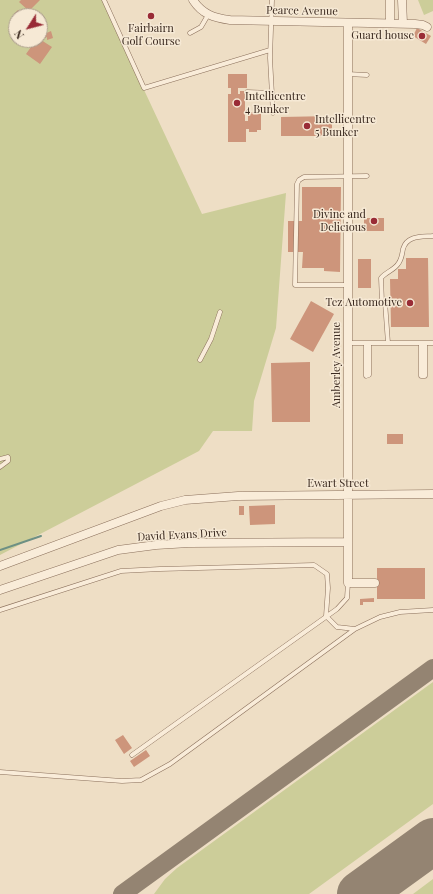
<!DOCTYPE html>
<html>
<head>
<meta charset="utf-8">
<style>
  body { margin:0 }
  #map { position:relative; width:433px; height:894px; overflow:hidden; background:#eedec5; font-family:"Playfair Display",serif }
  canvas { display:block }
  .north { position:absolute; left:8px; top:8px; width:40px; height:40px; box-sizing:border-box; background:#f6e9d5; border:1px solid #ab9c8c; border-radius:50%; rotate:234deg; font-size:11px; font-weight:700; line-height:16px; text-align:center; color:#3a291f }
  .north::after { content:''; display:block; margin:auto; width:14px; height:18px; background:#992b36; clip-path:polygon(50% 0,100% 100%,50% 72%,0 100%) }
</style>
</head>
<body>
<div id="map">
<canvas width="433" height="894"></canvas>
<div class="north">N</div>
</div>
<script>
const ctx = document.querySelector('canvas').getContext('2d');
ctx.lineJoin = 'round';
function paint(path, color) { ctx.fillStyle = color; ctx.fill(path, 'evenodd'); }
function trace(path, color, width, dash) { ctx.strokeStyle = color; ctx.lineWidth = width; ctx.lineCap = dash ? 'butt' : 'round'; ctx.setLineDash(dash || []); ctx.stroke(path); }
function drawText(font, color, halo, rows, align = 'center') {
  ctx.font = font + ' "Playfair Display",serif'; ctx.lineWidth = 3; ctx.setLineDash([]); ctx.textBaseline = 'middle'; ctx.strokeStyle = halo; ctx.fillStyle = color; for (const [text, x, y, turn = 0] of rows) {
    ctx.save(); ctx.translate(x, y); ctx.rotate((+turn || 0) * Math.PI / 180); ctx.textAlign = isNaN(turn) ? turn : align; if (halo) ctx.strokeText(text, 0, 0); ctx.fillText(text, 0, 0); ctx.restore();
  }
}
paint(new Path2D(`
  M0,0h102l100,214 84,-21 -10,135 -22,73 -2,30h-39l-14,20 -199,104zM16,16h24v24h-24z
  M418,0h15v11l-9,4z
  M433,682v122l-124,90h-155l11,-15 12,-11z
  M433,879v15h-20z`), '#cccd99');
trace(new Path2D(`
  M0,550l41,-14`), '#6d9084', 2);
trace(new Path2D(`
  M122,894l311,-226`), '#948472', 18);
trace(new Path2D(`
  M360,894l73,-53`), '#948472', 46);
paint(new Path2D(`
  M21,0h19l-11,11 -10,-9z
  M18,10l7,6h-8l-3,-2z
  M417,28l14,8 -5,8 -13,-8z
  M51,31l2,7 -6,2v-3l-6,3 11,7 -12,17 -14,-10 10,-14h4v-4z
  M228,74h19v14h-9v6h2v-3h4l1,3v27h3v-9h9v2h4v16h-4v2h-8v-3h-3v13h-18v-48h3v-6h-3z
  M332,116v20h-51v-19z
  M302,187h39l-1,85 -16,-1v-3h-22l1,-16h-15v-31h14z
  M364,218h20v13h-20z
  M406,258h22l1,69h-38l-1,-48h8v-10h8z
  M358,259h13v29h-13z
  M311,301l23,13 -21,38 -23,-13z
  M310,362v60h-38l-1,-59z
  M387,434h16v10h-16z
  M275,505v19l-25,1 -1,-19z
  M239,506h5v9h-5z
  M377,568h48v31h-48z
  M374,598v4h-11v3h-3v-6z
  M123,735l9,13 -8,6 -9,-14z
  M146,750l4,6 -16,11 -4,-6z`), '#cd957b');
const lane = new Path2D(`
  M104,0l40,88 126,-38
  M272,0l-2,58 3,55
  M190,33l11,-6 7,-12
  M347,74l20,1
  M247,92l25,1
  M347,285h-52l2,-101 2,-4 5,-3 63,-1
  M348,343h85
  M366,343v33l3,-1v-32
  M388,343l-3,-41h-3l-1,-24c5,-6 13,-8 17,-14 4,-5 4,-10 5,-15 4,-14 19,-12 30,-13
  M421,343v33h4v-33
  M200,360l11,-21 9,-27
  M0,459l8,-2v4l-8,6
  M0,610l121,-39 39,-2 154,-4 13,9 1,14 -2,28 11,11 18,2 25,-12 20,-5 33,-2
  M132,755l205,-146 10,-11 1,-15
  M0,772l122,9 19,-1 29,-16 185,-135`);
const street = new Path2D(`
  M193,0c9,14 21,18 37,20l185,4 8,1 4,2
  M402,0l1,23
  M348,23v560h27
  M390,23v-23
  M0,566l161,-60 24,-6 53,-4 195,-2
  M0,590l118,-40 38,-5 33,-2 159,-1`);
trace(lane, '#8a6f5b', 5);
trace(street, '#8a6f5b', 9);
trace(lane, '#f9ecd9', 4);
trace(street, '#f9ecd9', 8);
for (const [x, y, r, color] of [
  [151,16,4,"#992b36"],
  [422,36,4,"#992b36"],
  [237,103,4,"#992b36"],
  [307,126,4,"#992b36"],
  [374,221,4,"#992b36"],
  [410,303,4,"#992b36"]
]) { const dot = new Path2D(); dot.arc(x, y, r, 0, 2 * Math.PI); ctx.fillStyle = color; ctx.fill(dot); trace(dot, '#f6e9d5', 1.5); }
drawText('11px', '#3a291f', '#f6e9d5', [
  ["Pearce Avenue",302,11,1],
  ["Amberley Avenue",337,365,-90],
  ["Ewart Street",338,484],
  ["David Evans Drive",182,535,-3]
]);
drawText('11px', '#3a291f', '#f6e9d5', [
  ["Fairbairn",151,29,"center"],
  ["Golf Course",151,42,"center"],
  ["Guard house",414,36],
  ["Intellicentre",245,97,"left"],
  ["4 Bunker",245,110,"left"],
  ["Intellicentre",315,120,"left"],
  ["5 Bunker",315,133,"left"],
  ["Divine and",366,215],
  ["Delicious",366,228],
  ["Tez Automotive",402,303]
], 'right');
</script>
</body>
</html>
